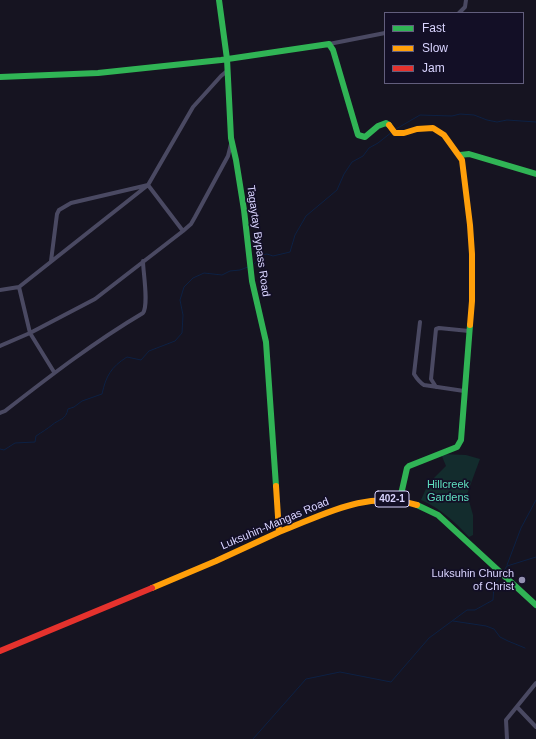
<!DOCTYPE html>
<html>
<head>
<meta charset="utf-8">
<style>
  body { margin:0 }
  #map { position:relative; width:536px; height:739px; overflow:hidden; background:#161421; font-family:Helvetica,sans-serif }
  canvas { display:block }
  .legend { position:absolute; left:384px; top:12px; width:140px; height:72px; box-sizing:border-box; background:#130f26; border:1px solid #625e7d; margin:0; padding:5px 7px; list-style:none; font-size:12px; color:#d9d4ff }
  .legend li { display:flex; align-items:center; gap:8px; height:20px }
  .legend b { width:20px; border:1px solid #625e7d }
</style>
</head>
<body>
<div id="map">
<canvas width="536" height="739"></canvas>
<ul class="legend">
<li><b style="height:5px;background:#30b455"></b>Fast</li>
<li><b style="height:5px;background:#ff9f0a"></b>Slow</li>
<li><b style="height:5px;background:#e5322d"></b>Jam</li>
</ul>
</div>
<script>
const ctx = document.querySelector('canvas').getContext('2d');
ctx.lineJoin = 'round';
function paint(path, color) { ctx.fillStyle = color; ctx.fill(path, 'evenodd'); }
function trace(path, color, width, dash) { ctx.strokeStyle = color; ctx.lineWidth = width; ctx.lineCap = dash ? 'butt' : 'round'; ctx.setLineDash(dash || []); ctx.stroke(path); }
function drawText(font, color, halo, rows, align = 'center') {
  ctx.font = font + ' Helvetica,sans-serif'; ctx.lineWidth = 3.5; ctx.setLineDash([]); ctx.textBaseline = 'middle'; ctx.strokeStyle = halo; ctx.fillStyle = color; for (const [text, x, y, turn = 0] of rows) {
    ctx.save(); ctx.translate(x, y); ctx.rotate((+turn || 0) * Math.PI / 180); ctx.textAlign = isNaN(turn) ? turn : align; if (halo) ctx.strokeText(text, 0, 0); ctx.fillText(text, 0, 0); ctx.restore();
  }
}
paint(new Path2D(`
  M441,454l25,1 14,4 -13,35 6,21v20l-4,2c-14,-15 -29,-29 -48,-37l7,-16 18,-18z`), '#132c2d');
trace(new Path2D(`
  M396,129l24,-14 32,1 8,-2 14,1 13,5 10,2 10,-2 29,2
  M254,264l8,-9 5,-1 6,2 17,-4 5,-17 11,-19 31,-26 7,-16 8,-12 11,-6 6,-8 9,-5 14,-11
  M0,449l4,1 11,-7 20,-1 1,-6c6,-4 11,-7 16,-11 7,-6 14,-5 16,-16l6,-2 8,-6 20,-7c4,-18 9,-27 25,-37l14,3 8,-9 26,-10 7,-8 1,-18 -3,-15 4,-13 9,-9 11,-5 18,2 8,-4 10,-1 8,-3
  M507,565l14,-37 15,-28
  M503,572l4,-6 29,-9
  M453,621l33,5 8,3 6,8 8,4 17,7
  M253,739l53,-60 34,-7 51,10 38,-44 38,-28h8l18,-10 1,-15 6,-9`), '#0d2144', 1);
trace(new Path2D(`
  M459,13l6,-6 1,-7
  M329,44l56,-11
  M51,261l6,-47 2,-4 12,-7 77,-18 35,46
  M19,287l11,46 24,39
  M0,290l19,-3 129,-102 45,-78 28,-31 6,-5
  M420,322l-6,52c3,5 5,8 10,11l40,6
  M0,346l30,-13 65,-34 88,-68 8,-7 4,-7 33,-61 3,-12
  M436,387l-5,-8 5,-50 3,-1 30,3
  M0,413l5,-2c45,-35 89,-69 138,-98 6,-9 0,-41 0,-52
  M517,707l19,20
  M507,739l-1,-19 30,-37`), '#4a4962', 4);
trace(new Path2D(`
  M219,0l8,59 4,79 5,22 8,50 8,71 14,61 10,144
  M0,77l98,-4 123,-13 108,-16 4,6 25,85 7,2 13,-11 8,-3 3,2
  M460,155l9,-1 67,20
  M400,499l7,-31 2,-2 48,-19 4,-7 9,-115
  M417,505l21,10 98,90`), '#30b455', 6);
trace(new Path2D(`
  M389,125l6,8h9l13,-4 16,-1 11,7 18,25 8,65 2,29v47l-2,24
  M276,486l3,46c47,-18 86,-42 138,-27
  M152,588l64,-27 63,-29`), '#ff9f0a', 6);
trace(new Path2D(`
  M0,651l152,-63`), '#e5322d', 6);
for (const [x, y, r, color] of [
  [522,580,4,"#9591b1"]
]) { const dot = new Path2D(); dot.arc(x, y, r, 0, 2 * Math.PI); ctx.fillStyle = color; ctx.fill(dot); trace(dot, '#130f26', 1.5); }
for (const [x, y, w] of [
  [392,499,34]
]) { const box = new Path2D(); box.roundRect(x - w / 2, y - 8, w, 16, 3); ctx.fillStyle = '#130f26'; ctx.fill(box); trace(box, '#d9d4ff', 1); }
drawText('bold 10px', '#d9d4ff', null, [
  ["402-1",392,499]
]);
drawText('11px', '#d9d4ff', '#130f26', [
  ["Tagaytay Bypass Road",258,241,82],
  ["Luksuhin-Mangas Road",275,524,-23]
]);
drawText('11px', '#5fe0c0', '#130f26', [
  ["Hillcreek",448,485],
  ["Gardens",448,498]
]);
drawText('11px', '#d9d4ff', '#130f26', [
  ["Luksuhin Church",514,574],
  ["of Christ",514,587]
], 'right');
</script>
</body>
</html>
